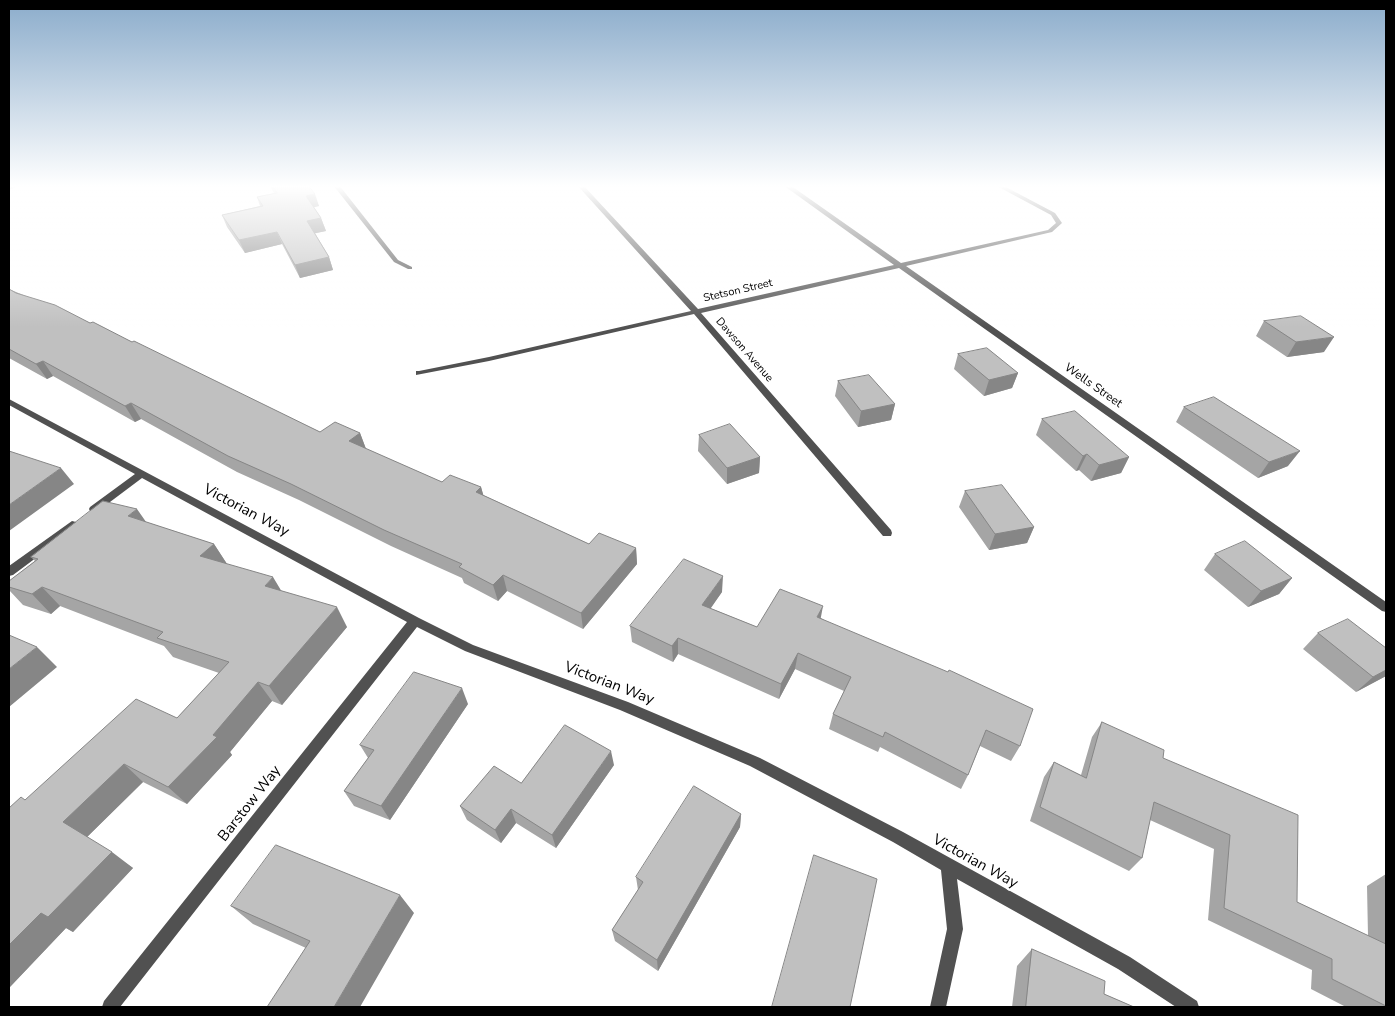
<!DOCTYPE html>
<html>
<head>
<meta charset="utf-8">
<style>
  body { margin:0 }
  #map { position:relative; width:1395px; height:1016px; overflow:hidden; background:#fff; font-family:"Nunito Sans",sans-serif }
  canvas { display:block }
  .frame { position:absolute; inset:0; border:10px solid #000; pointer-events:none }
</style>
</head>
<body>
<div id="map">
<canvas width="1395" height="1016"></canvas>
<div class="frame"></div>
</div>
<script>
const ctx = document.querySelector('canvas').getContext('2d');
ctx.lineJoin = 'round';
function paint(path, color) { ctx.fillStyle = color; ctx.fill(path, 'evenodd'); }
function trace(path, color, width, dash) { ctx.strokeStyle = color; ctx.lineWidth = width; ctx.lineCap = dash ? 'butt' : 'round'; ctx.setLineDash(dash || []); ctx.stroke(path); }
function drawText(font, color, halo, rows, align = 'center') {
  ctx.font = font + ' "Nunito Sans",sans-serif'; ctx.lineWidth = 4.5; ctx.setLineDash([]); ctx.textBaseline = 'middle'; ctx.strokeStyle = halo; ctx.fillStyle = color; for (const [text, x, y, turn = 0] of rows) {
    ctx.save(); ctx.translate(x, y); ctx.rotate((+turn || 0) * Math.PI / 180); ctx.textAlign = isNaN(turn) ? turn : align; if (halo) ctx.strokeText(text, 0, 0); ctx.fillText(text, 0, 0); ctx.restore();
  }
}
paint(new Path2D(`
  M12,185h8l-11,5v-4z
  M333,185h6l59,75 14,7v2h-4l-14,-7z
  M577,185h6l115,124 196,-44 -111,-80h7l111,78 147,-33 8,-7 -5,-8 -56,-30h7l53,28 7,10 -10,9 -146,34 480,336v10l-4,-1 -483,-343 -198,45 190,217 1,3 -1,3h-8l-189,-222 -205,47 -73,14v-4h3l70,-14 202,-46z
  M9,399l410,219 54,27 155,57 132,56 143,74 227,125 67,44 2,6h-23l-58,-38 -161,-90 6,50 -17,78h-16l17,-78 -6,-59 -48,-28 -143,-76 -130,-56 -155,-59 -48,-24 -297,380h-18l2,-6 303,-379 -265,-144 -44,33h-8l-1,-2 1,-2 45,-33 -126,-69z
  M72,521l4,1 1,3 -1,3 -63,47 -4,1v-10z`), '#515151');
paint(new Path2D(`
  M269,185h39l11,21 -5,1 7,11 5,13 -11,2 14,24 4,13 -33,8 -18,-34 -37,9 -18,-26 -5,-12 38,-9 -3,-9 17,-4z
  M9,289l81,34 42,19 188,90 40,1 6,16 76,33 39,5 2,8 106,49 47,4 1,16 -54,65 -76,-38 -9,10 -34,-18 -2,-5 -71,-32 -92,-46 -62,-28 -96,-53 -6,3 -82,-46 -6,3 -38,-21z
  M1264,321l60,31 -37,5 -31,-21z
  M958,354l60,19 -6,15 -28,8 -30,-27z
  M838,381l57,23 -4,16 -33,7 -23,-31z
  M1184,407l104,59 -30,12 -82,-56z
  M1042,419l87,38 -8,16 -30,8 -12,-11 -3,1 -40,-36z
  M699,435l61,22 -1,16 -32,11 -29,-33z
  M965,491l69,36 -7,16 -38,7 -30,-43z
  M146,522l68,22 13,20 53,26 67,37 -65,78 -10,-4 -42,51 2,3 -45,49 -44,-22 -56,55 46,31 -60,64 -7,-4 -57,60v-180l16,-8 152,-82 42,-45 -46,-16 -9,-11 -104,-40 -9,8 -28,-9 -14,-15v-9l26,-20 -4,-4z
  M1215,554l77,24 -13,16 -31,13 -44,-37z
  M722,592l-12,16 47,19 64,-9 199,128 -9,15 -31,-15 -12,29 -7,14 -81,-42 -2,5 -49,-23 4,-15 11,-23 -49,-22 -16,30 -101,-45 -5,8 -41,-20 -2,-16z
  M1318,633l68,15v28l-30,16 -53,-43z
  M468,704l-78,116 -36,-14 -10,-15 24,-33 -8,-13z
  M1102,722l61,36 134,144 71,34 -1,-50 19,-12v133h-40l-35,-18 1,-19 -104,-50 6,-71 -64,-29 -8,38 -13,13 -99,-50 14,-44 10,-15 27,13 11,-38z
  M614,765l-58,83 -40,-25 -15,20 -34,-23 -7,-14 61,-23z
  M741,814l-1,13 -82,144 -43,-30 -3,-11 26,-40 -2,-13z
  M231,906l183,7 -108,35 -53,-24z
  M1032,949l72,45 30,13h-122l5,-41z`), '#a5a5a5');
paint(new Path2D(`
  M315,194l4,12 -9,2 -4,-12z
  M321,218l5,13 -14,3 -5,-13z
  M277,232l5,12 -37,9 -6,-13z
  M329,257l4,13 -33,8 -5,-13z
  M1334,337l-10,15 -37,5 9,-15z
  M43,361l10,15 -6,3 -11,-15z
  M1018,373l-6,15 -28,8 5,-16z
  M131,403l10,16 -6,3 -10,-16z
  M895,404l-4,16 -33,7 3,-16z
  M360,433l6,16 -17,-8z
  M1300,451l-12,15 -30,12 11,-16z
  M1087,454l-8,16 -3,1 7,-15z
  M760,457l-1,16 -32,11v-16z
  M1129,457l-8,16 -30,8 8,-16z
  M61,468l13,16 -65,47v-26z
  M481,487l5,17 -10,-12z
  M137,509l14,20 -23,-13z
  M1034,527l-7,16 -38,7 6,-16z
  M214,544l13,20 -27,-8z
  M636,548l1,16 -54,65 -2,-16z
  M503,575l4,16 -9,10 -5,-16z
  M723,576l-1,16 -20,29v-16z
  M273,577l12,20 -20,-11z
  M1292,578l-13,16 -31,13 13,-16z
  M42,587l18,19 -9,8 -19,-20z
  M823,606l-3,16 -3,-5z
  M337,607l10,20 -65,78 -13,-19z
  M678,638v16l-5,8 -1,-16z
  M37,647l20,20 -48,40v-38z
  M798,653l-3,16 -16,30 2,-15z
  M1386,670v6l-30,16 17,-15z
  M258,682l14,19 -42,51 2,3 -45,49 -19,-17z
  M462,688l6,16 -78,116 -9,-14z
  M611,751l3,14 -58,83 -4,-13z
  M124,764l19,18 -58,57 -22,-17z
  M511,809l5,14 -15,20 -6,-13z
  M741,814l-1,13 -82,144 -1,-11z
  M112,852l21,16 -60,64 -7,-4 -57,60v-43l32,-32z
  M400,895l14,18 -54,94h-26z`), '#868686');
const building = new Path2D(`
  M272,185h36l7,9 -9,2 15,22 -14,3 22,36 -34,8 -18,-33 -38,8 -17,-25 41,-9 -6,-9 20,-4z
  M9,289l7,4 39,12 35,18 3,-1 39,20 2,-1 186,91 15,-10 25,11 -11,8 93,41 8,-7 31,12 -5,5 113,52 10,-11 37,15 -55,65 -78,-38 -10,10 -34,-18 3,-3 -78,-34 -93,-46 -63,-28 -97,-53 -6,3 -82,-45 -7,3 -27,-15z
  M1301,316l33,21 -38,5 -32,-21z
  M987,348l31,25 -29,7 -31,-26z
  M869,375l26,29 -34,7 -23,-30z
  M1214,397l86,54 -31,11 -85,-55z
  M1075,411l54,46 -30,8 -12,-11 -4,2 -41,-37z
  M730,424l30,33 -33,11 -28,-33z
  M9,451l52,17 -52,37z
  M1002,485l32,42 -39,7 -30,-43z
  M103,501l34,8 -9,7 86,28 -14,12 73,21 -8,9 72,21 -68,79 -11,-4 -45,53 4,2 -49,50 -44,-23 -61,58 49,30 -64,65 -7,-4 -32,32v-137l12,-11 4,3 111,-101 41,19 52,-56 -72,-24 6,-6 -121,-45 -10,7 -23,-7v-6l29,-22 -7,-2z
  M1245,541l47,37 -31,13 -46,-37z
  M684,559l39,17 -21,29 55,22 23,-38 43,17 -6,11 131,55 1,-2 84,39 -13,37 -34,-16 -18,45 -83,-43 -2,5 -50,-23 18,-37 -53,-24 -17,31 -103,-46 -6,8 -42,-20z
  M1348,619l38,29v22l-13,7 -55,-44z
  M9,635l28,12 -28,22z
  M414,672l48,16 -81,118 -37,-15 30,-41 -14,-5z
  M1102,722l62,28 -1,8 135,57 -1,87 89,42v62l-54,-27v-20l-108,-51 6,-73 -76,-33 -12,56 -102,-51 14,-45 32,16z
  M565,725l46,26 -59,84 -41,-26 -16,21 -35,-24 34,-40 27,17z
  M694,786l47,28 -84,146 -45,-30 31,-48 -7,-5z
  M276,845l124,50 -66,112h-67l43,-66 -79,-35z
  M814,855l63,24 -27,128h-78z
  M1032,949l73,32 -1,13 30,13h-108z`);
paint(building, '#c0c0c0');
trace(building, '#868686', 1);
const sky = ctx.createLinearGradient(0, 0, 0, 327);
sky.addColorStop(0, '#8baccb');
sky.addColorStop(0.57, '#fff');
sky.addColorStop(1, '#ffffff00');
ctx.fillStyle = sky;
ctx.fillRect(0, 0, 1395, 327);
drawText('11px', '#000', '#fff', [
  ["Stetson Street",738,291,-13],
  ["Dawson Avenue",744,350,49]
]);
drawText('12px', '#000', '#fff', [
  ["Wells Street",1093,386,35]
]);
drawText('15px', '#000', '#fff', [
  ["Victorian Way",246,511,28],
  ["Victorian Way",609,684,21],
  ["Barstow Way",250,804,-52],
  ["Victorian Way",975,862,29]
]);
</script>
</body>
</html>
